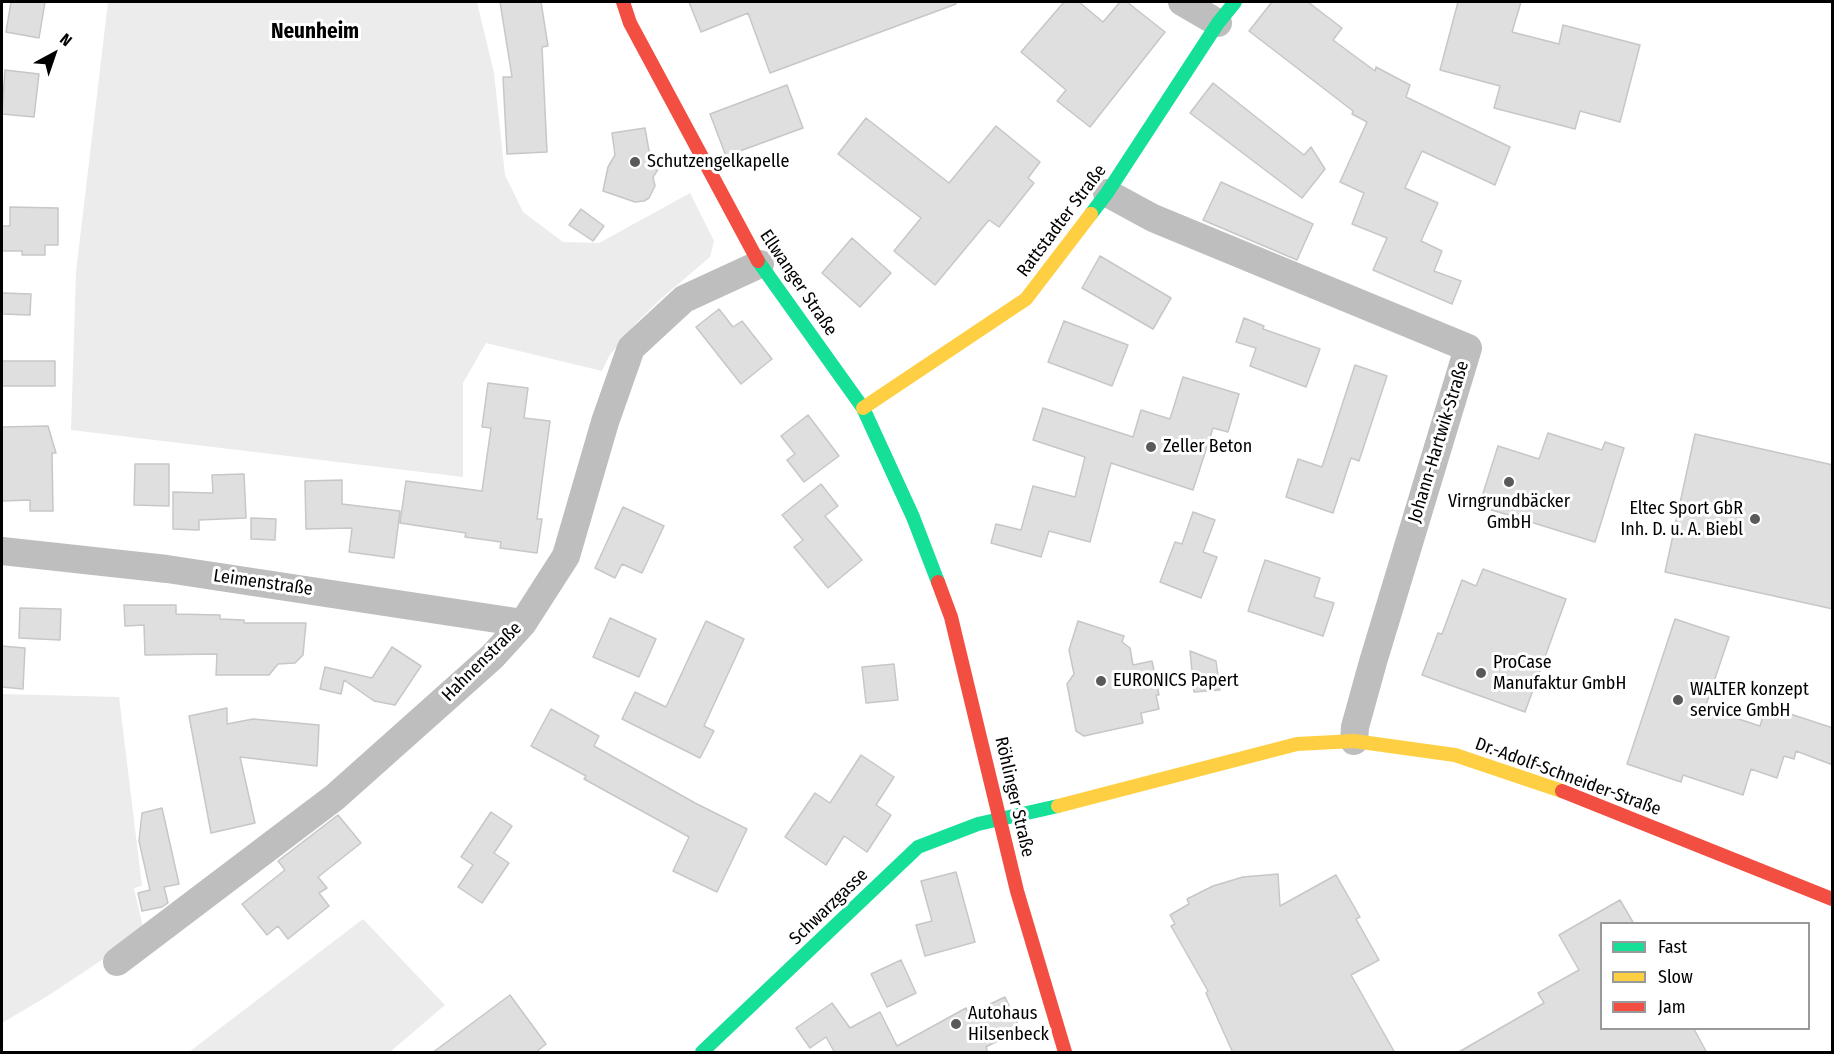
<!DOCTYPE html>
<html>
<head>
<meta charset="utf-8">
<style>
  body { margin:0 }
  #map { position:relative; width:1834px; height:1054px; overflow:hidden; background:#fff; font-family:"Fira Sans Condensed",sans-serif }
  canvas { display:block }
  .frame { position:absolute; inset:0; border:3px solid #000; pointer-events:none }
  .legend { position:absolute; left:1600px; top:922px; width:210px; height:108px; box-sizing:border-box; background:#fff; border:2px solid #999; margin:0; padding:8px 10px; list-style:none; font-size:18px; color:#000 }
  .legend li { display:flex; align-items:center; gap:12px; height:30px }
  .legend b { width:30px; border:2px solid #999 }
  .north { position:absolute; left:24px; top:24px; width:60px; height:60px; -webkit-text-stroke:4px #fff; paint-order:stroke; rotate:40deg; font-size:16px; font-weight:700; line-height:24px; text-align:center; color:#000 }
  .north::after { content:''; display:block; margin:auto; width:21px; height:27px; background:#000; clip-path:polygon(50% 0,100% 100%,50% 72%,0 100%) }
</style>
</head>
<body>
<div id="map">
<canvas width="1834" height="1054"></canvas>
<div class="frame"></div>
<ul class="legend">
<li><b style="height:8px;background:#16e098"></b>Fast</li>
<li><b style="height:8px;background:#ffcf43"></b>Slow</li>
<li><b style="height:8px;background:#f24e42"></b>Jam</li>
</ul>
<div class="north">N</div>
</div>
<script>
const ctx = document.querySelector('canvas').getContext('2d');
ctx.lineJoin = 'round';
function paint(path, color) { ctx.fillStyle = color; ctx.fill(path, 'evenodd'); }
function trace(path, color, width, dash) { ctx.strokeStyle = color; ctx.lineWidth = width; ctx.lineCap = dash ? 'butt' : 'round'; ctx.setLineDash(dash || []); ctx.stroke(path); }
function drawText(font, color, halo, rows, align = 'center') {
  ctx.font = font + ' "Fira Sans Condensed",sans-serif'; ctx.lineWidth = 6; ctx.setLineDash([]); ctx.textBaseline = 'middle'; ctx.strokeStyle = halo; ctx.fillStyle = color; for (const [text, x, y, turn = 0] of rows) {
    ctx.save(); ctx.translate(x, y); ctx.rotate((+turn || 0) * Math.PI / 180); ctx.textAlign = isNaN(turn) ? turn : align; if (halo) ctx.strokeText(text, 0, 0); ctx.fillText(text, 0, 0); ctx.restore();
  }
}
paint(new Path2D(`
  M108,2h369l17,71 11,102 18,37 40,30 36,1 91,-50 24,48 -4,16 -47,40 -25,24 -29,35 -7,15 -116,-28 -23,40v94l-392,-47 5,-158z
  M2,694l117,3 23,189 -8,2 10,44 -98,65 -44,26z
  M363,919l82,86 -55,47h-201z`), '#ececec');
const building = new Path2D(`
  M11,2h34l-6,36 -33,-6z
  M500,2h41l7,44 -6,1 5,105 -40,2 -4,-77h9z
  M689,2h266l1,2 -186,69 -22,-60 -47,19z
  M1064,2h15l24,20 17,-20h7l38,30 -75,95 -33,-26 9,-11 -45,-38z
  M1272,2h36l34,26 -9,12 42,31 1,-4 34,18 -4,12 104,50 -15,38 -73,-34 -17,37 33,15 -17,38 21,10 -8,20 27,10 -9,23 -79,-34 14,-32 -35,-14 12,-31 -24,-11 27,-60 -15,-8 1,-3 -104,-80z
  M1458,2h63l-9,30 47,12 4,-19 77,20 -20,77 -40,-11 -5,18 -81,-21 6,-22 -60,-16z
  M5,70l34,4 -5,43 -32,-3z
  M1213,83l91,72 7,-8 14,22 -23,29 -112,-85z
  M787,85l16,43 -77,28 -16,-42z
  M866,118l83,65 47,-57 44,36 -12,16 6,5 -35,44 -10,-7 -54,65 -41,-34 27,-33 -83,-64z
  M645,128l4,23 11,7 1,7 -8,12 2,9 -6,12 -5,3 -9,1 -32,-11 5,-24 7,-12 -3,-22z
  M1221,182l92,42 -16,36 -94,-40z
  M10,207l48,1v37h-13v10h-23v-4h-20v-25h8z
  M581,209l23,17 -11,15 -24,-16z
  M852,238l39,35 -31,34 -38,-34z
  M1100,256l71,42 -18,31 -71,-41z
  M2,293l29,1 -1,21 -28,-1z
  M719,309l14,18 9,-6 30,38 -31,25 -45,-57z
  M1244,318l20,8 -1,3 57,20 -14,38 -56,-21 6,-18 -20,-6z
  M1064,321l64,24 -16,41 -64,-24z
  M2,361h53v25h-53z
  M1355,365l32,11 -28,85 -8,-3 -18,55 -47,-16 12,-38 24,8z
  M1183,377l56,17 -11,38 -15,-4 -20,62 -82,-27 -21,79 -41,-11 -8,26 -50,-14 5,-19 25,6 12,-44 42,11 10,-40 -52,-17 10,-32 90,29 8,-27 29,9z
  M488,383l40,5 -4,30 26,3 -13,98h5l-5,34 -37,-5 1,-6 -36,-5 1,-4 -66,-10 6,-42 76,10 9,-63 -9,-1z
  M808,415l31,41 -35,26 -17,-22 8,-6 -14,-18z
  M48,426l8,27h-4l1,58h-23v-11l-28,1v-74z
  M1548,433l54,17 3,-8 19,6 -29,94 -116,-36 19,-60 41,13z
  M1695,434l138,31v144l-168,-37z
  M135,464h34v42l-35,-1z
  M244,474l2,44 -47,2v10l-26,-1v-37l40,1 -1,-18z
  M342,480v24l58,7 -6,47 -45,-6 3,-24 -46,1 -1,-48z
  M821,484l17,22 -13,10 37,44 -34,28 -34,-41 9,-7 -21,-25z
  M623,507l41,19 -22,47 -20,-9 -7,14 -20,-10z
  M1193,512l22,8 -12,32 14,5 -16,41 -41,-16 15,-40 7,2z
  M251,518l25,1 -1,21 -24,-1z
  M1265,560l55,18 -6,19 20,6 -11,33 -75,-25z
  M1483,569l83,30 -41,113 -103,-37 16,-42 4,1 20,-54 14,6z
  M124,605h52v9l44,1v4l24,1v3h62l-3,32 -8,8 -17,1 -9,11h-53l1,-21 -72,1 -1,-30 -19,1z
  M20,608l41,1 -1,31 -41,-2z
  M610,618l46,21 -17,38 -46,-20z
  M1675,619l54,18 -24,71 55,18 6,-20 67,22v37l-37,-14 -2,8 -10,-3 -7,22 -26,-9 -8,26 -60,-20 -2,7 -54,-18z
  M706,621l38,18 -40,87 10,5 -14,27 -78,-39 13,-27 31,15z
  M1078,621l46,15 -2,6 8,6 3,17 19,-4 7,34h-3l3,14 -18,4 2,10 -59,13 -8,-5 -9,-47 7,-10 -5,-24z
  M2,646l23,2 -2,41 -21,-2z
  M392,647l29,19 -26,39 -21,-4 -30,-21 -3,14 -21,-5 5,-22 47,11z
  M1190,651l26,10 4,29 -26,2z
  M894,664l4,36 -32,3 -4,-36z
  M227,708v16l26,-5 66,6 -2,41 -77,-9 15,66 -44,10 -22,-117z
  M551,709l48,27 -5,10 101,57 52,26 -30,63 -44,-21 16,-34 -105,-58 2,-3 -55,-30z
  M861,755l33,22 -18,28 15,10 -24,37 -23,-16 -18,29 -41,-28 30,-44 15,10z
  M162,808l17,76 -15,3 4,16 -6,4 -20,4 -4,-18 12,-3 -11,-49 3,-28z
  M491,812l21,14 -18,27 15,10 -27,40 -24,-16 15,-22 -12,-8z
  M338,815l23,28 -43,34 9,11 -8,5 10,13 -41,33 -10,-13 -11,9 -25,-31 43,-34 -7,-9z
  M956,872l19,70 -50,14 -9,-31 16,-4 -11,-40z
  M1278,874l2,32 56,-31 24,42 -4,2 23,41 -28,15 44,78h-162l-27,-60 2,-2 -37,-65 4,-2 -5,-9 19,-11 -2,-5 26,-13 30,-9z
  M1620,900l14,24h-32v105h92l13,24h-250l87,-50 -6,-10 41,-23 -20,-35z
  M901,960l15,33 -29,14 -16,-33z
  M510,995l36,49 -11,9h-103z
  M1005,997l15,32 -34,18 2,6h-153l-9,-16 -16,11 -14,-20 36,-25 18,25 30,-16 17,34 69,-38 3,6z`);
paint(building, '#dfdfdf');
trace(building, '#c7c7c7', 1.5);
trace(new Path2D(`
  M1182,2l36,21
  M1107,193l46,25 315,130 -95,314 -18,65 -1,14
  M2,551l165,18 356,54
  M117,962l218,-165 157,-140 31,-34 43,-67 39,-134 26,-74 53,-49 76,-35`), '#bebebe', 28);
trace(new Path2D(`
  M1091,214l16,-21 111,-170 17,-21
  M758,261l105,147 50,109 25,65
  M702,1052l216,-205 60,-23 80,-18`), '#16e098', 14);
trace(new Path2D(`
  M863,408l163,-109 65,-85
  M1058,806l239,-62 57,-3 101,14 107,36`), '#ffcf43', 14);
trace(new Path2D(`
  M623,2l7,21 128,238
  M938,582l13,35 66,274 48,161
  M1562,791l270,108`), '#f24e42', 14);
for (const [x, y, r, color] of [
  [635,162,6,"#595959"],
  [1151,447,6,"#595959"],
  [1509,482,6,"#595959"],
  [1755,519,6,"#595959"],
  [1481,673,6,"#595959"],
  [1101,681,6,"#595959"],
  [1678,700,6,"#595959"],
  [956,1024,6,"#595959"]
]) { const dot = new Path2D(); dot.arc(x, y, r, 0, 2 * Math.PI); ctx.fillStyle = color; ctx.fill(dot); trace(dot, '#fff', 2); }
drawText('18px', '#000', '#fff', [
  ["Schutzengelkapelle",647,162],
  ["Zeller Beton",1163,447],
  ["Virngrundbäcker",1509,502,"center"],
  ["GmbH",1509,523,"center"],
  ["Eltec Sport GbR",1743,509,"right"],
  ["Inh. D. u. A. Biebl",1743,530,"right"],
  ["ProCase",1493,663],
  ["Manufaktur GmbH",1493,684],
  ["EURONICS Papert",1113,681],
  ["WALTER konzept",1690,690],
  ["service GmbH",1690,711],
  ["Autohaus",968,1014],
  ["Hilsenbeck",968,1035]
], 'left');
drawText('18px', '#000', '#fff', [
  ["Rattstadter Straße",1062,221,-53],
  ["Ellwanger Straße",798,283,56],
  ["Johann-Hartwik-Straße",1439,442,-73],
  ["Leimenstraße",263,583,8],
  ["Hahnenstraße",482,662,-45],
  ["Dr.-Adolf-Schneider-Straße",1568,777,20],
  ["Röhlinger Straße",1014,797,77],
  ["Schwarzgasse",829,907,-44]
]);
drawText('bold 21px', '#000', '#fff', [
  ["Neunheim",315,32]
]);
</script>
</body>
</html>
